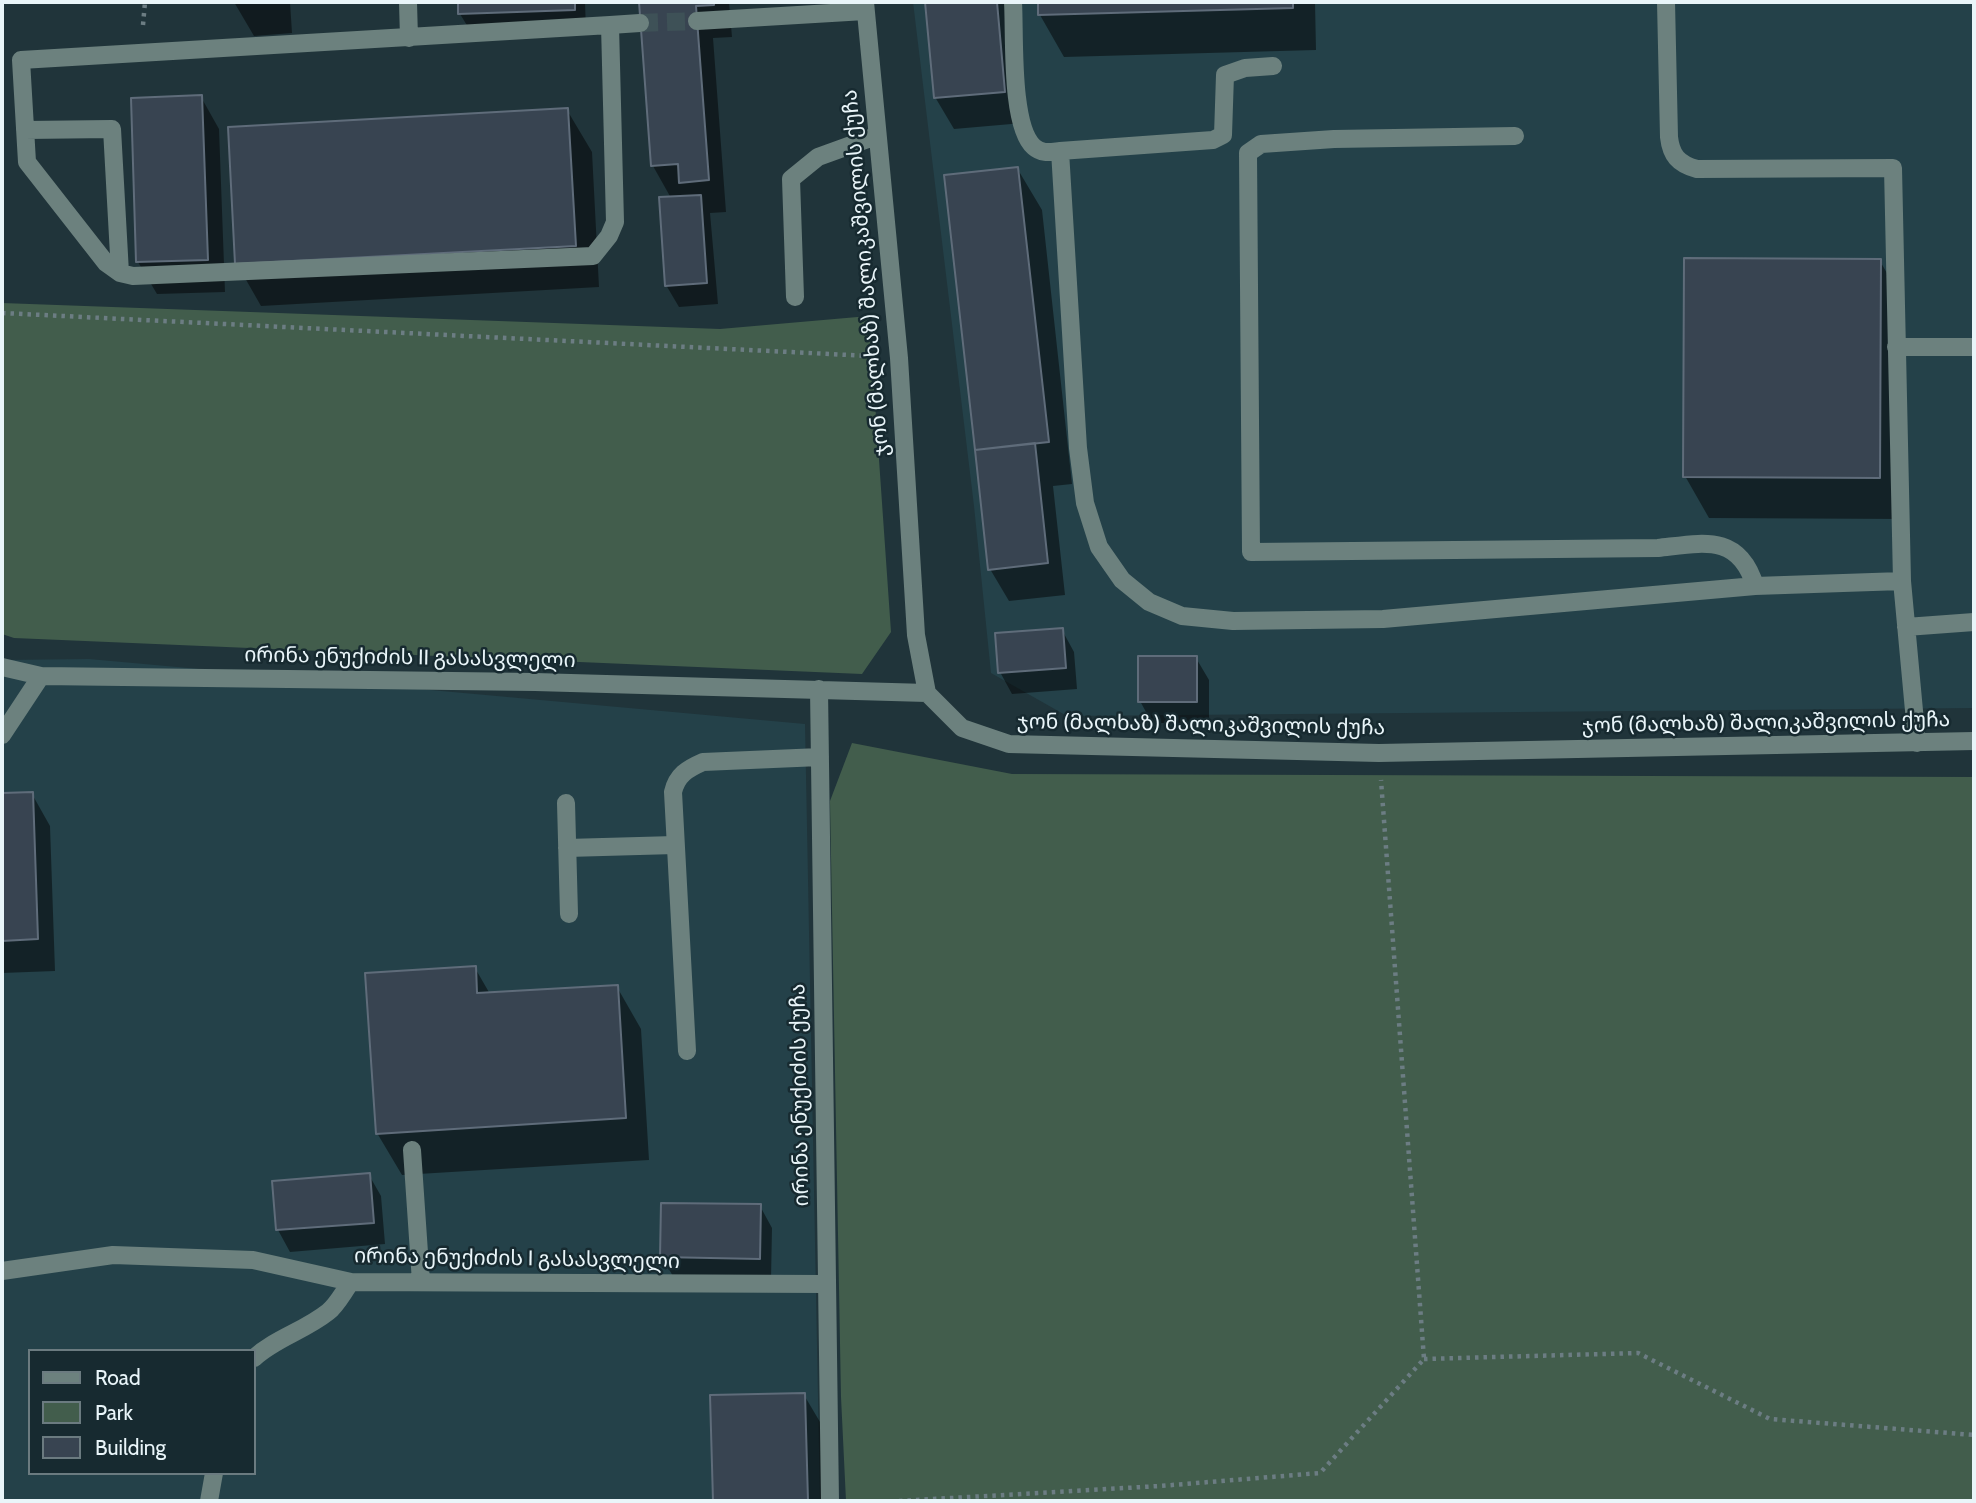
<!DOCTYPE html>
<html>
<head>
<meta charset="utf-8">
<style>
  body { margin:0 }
  #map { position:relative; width:1976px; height:1503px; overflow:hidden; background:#20343a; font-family:Cabin,sans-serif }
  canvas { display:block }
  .frame { position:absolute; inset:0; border:4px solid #e9f5f9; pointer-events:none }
  .legend { position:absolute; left:28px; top:1349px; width:228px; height:126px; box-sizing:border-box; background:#172a30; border:2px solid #6b7b80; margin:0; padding:9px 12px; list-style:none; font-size:21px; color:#e9f5f9 }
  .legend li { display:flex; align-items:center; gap:14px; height:35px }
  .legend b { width:35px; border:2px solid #6b7b80 }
</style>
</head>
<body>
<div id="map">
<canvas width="1976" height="1503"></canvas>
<div class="frame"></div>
<ul class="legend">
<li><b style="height:9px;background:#6c817e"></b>Road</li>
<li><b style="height:19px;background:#425d4c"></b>Park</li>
<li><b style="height:19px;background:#384451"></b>Building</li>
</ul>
</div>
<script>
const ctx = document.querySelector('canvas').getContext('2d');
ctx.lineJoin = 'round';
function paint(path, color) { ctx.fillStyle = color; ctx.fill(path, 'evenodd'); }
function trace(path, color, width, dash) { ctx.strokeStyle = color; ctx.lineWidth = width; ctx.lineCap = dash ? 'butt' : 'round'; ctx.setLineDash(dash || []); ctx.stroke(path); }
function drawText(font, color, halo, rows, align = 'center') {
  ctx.font = font + ' Cabin,"Noto Sans Georgian",sans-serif'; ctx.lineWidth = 5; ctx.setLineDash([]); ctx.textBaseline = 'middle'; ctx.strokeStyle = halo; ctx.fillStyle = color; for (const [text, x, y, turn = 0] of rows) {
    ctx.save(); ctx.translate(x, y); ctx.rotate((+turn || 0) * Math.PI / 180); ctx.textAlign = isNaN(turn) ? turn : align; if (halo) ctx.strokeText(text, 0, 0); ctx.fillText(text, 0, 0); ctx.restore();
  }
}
paint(new Path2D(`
  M913,2h1061v706l-907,8 -76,-43 -17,-167z
  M89,659l716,65 15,777h-818v-841zM30,1351h224v122h-224z`), '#244149');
paint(new Path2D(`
  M2,303l718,26 149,-13 22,316 -29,42 -848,-36 -12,-4z
  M852,743l160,31 962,3v724h-1128l-5,-104 -11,-596z`), '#425d4c');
paint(new Path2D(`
  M234,2h56l2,31 -38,3z
  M460,2h125l1,29 -113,4 -13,-21z
  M641,2h88l3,35 -19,1 13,174 -16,1 8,91 -39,3 -13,-22 5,-87 -18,-32z
  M927,2h85l11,121 -69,6 -19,-32z
  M1039,2h276l1,48 -252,7 -24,-42z
  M201,97l18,32 6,163 -68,2 -19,-32z
  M567,110l25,42 7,135 -338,19 -24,-42z
  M1017,168l25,42 30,274 -19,2 12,109 -56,6 -19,-32z
  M1880,261l24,42 -1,216 -194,-1 -24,-42z
  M1062,630l12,22 3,37 -65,5 -12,-22z
  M1196,658l13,22v43h-57l-12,-22z
  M32,794l18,32 5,145 -53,2v-178z
  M475,968l15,26 127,-7 24,42 8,131 -247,15 -25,-42z
  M369,1175l12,21 4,48 -95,8 -12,-22 -4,-48z
  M760,1206l12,22 -1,52 -97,-2 -12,-21z
  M804,1395l19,32 2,74h-110l-3,-104z`), '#0007');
const building = new Path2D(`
  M458,2h117v8l-117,4z
  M639,2h75v3l-18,1 13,174 -30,3 -1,-19 -27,2z
  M925,2h72l8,90 -71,6z
  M1038,2h255v6l-255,7z
  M202,95l6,165 -72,2 -5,-164z
  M568,108l8,138 -341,18 -7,-137z
  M1018,167l31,275 -74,8 -31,-275z
  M701,195l6,88 -42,3 -6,-89z
  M1684,258l197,1 -1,219 -197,-1z
  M1035,443l13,120 -60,7 -13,-120z
  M1063,628l3,40 -68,5 -3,-40z
  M1138,656h59v46h-59z
  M33,792l5,147 -36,2v-148z
  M476,966l1,27 141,-8 8,133 -250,16 -11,-161z
  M370,1173l4,50 -98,7 -4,-49z
  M661,1203l100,1 -1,55 -100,-2z
  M805,1393l3,108h-95l-3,-106z`);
paint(building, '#384451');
trace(building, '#5f6c7a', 2);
trace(new Path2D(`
  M640,23l57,-2`), '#3e5157', 18, [18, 9]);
trace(new Path2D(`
  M143,25l2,-23
  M2,313l868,43
  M1424,1359l214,-6 132,66 204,16
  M899,1501l261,-15 160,-13 104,-114 -43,-579`), '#6c7d83', 4.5, [3.5, 5]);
trace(new Path2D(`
  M408,2l1,36
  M865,2l34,356 17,277 11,58 35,35 47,16 370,9 595,-12
  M1013,2c2,32 -3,124 21,145 8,7 16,5 26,4
  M1666,2l3,135c2,18 9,27 28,32l196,-1 9,413 15,162
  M697,21l168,-10
  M610,25l5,197 -6,14 -16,20 -460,20 -13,-3 -14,-10 -79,-101 -6,-102 589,-35 30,-2
  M1273,66l-28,2 -20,7 -2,60 -10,5 -153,11 18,297 7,55 14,44 23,33 27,22 33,14 51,5 150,-2 372,-33 147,-5
  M25,130l87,-1 8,144
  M1515,136l-181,3 -73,5 -13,9 3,399 407,-4c45,-5 81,-15 97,38
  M795,297l-4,-118 27,-22 58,-21
  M1896,347h78
  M1906,627l68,-5
  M2,667l39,9 494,6 392,11
  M819,689l11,812
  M2,735l39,-59
  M566,803l3,111
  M567,848l108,-3
  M687,1051l-14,-259c4,-17 14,-23 30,-30l117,-5
  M412,1150l9,132
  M2,1271l111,-16 140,5 98,22 474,2
  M254,1358c22,-20 50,-27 74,-46 9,-7 16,-21 23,-30
  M209,1501l5,-28`), '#6c817e', 18);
drawText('21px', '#e9f5f9', '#172a30', [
  ["ჯონ (მალხაზ) შალიკაშვილის ქუჩა",866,273,-95],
  ["ირინა ენუქიძის II გასასვლელი",410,658,1],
  ["ჯონ (მალხაზ) შალიკაშვილის ქუჩა",1766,723,-1],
  ["ჯონ (მალხაზ) შალიკაშვილის ქუჩა",1201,725,1],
  ["ირინა ენუქიძის ქუჩა",800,1095,-91],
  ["ირინა ენუქიძის I გასასვლელი",517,1259,1]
]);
</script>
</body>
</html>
